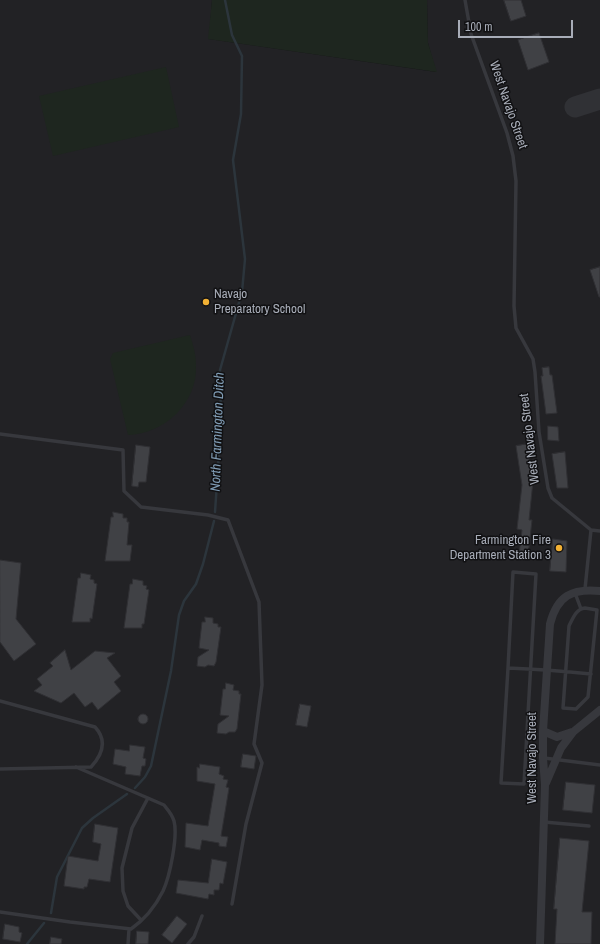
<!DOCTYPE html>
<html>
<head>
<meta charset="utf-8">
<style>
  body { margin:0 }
  #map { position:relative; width:600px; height:944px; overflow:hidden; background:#161618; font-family:"Archivo Narrow",sans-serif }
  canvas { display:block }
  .scale { position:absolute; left:458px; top:20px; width:115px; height:18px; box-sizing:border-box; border:2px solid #a8adb8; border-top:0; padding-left:5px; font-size:12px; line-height:14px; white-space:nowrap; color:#a8adb8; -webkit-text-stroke:3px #111113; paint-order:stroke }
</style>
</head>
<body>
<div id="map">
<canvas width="600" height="944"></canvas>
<div class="scale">100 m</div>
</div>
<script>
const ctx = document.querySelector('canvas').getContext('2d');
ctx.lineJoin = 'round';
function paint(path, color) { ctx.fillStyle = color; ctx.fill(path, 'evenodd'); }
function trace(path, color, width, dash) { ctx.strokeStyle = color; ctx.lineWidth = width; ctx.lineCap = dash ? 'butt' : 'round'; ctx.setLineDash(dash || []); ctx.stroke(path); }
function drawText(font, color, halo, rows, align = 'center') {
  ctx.font = font + ' "Archivo Narrow",sans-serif'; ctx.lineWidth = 3; ctx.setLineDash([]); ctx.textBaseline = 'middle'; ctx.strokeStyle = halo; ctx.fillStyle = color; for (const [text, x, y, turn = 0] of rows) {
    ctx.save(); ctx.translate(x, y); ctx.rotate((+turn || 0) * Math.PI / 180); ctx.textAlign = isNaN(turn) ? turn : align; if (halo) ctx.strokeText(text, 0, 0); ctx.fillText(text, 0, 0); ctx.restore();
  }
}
paint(new Path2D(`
  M0,0h212l-3,39 227,33 -8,-29 -1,-43h173v944h-600z`), '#222225');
paint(new Path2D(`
  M212,0h215l1,43 9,29 -229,-33z
  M166,67l13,60 -126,29 -14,-60z
  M190,335c3,10 6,19 6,30 2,38 -32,69 -68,70l-18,-76 3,-6z`), '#1e261f');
trace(new Path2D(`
  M215,512l6,-88 -1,-54 22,-78 3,-33 -12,-99 8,-46 1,-58 -10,-21 -7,-35
  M135,788l10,-11 6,-11 20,-95 8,-56 5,-14 12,-17 7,-20 11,-43
  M51,913l6,-36 25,-49 11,-10 34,-24
  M27,944l17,-21`), '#2c353c', 2.5);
trace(new Path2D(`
  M575,107l25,-8`), '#303135', 21);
const building = new Path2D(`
  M504,0h17l5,16 -15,5z
  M539,33l10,29 -21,8 -10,-30z
  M600,267v30h-1l-9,-27z
  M549,367l1,8h2l5,38 -11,1 -5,-38h2l-1,-8z
  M548,426l10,1 1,14 -11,-1z
  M528,444l5,37 -4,39h3l-4,36 -9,-1 3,-25 -5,-1 5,-44 -6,-39z
  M136,445l14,2 -4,35h-7l-1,5 -6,-1z
  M565,452l3,36h-11l-5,-34z
  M113,512l10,2v4h4v4h2l-2,23h5l-2,16h-25l6,-44h2z
  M553,539l14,2 -1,31 -16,-1z
  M0,560l21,3 -5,56 20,25 -22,17 -14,-19z
  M81,573l10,2 -1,4 4,1v3l3,1 -5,35 -2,-1v4h-18l6,-44h2z
  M133,579l10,2v4l4,1 -1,3 3,1 -5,34h-2v4h-18l6,-44h2z
  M205,617l8,1v5l5,1v3h3l-5,35 -2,4 -6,-1 -3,2 -8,-1 1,-9 11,-7 -10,-2 3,-26h3z
  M65,650l6,20 24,-19 20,2 -8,5 14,18 -7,6 7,9 -23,19 -6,-8 -7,5 -11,-14 -13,10 -27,-12 8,-6 -5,-6 16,-13 -3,-3z
  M226,683l8,2 -1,5 6,1v3h2l-4,35 -2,3h-6l-3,2 -9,-1 1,-9 11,-8 -9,-1 3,-26h2z
  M300,704l11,2 -4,21 -11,-2z
  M138 719a5 5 0 1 1 10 0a5 5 0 1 1-10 0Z
  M130,745l15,2 -2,11 3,1 -1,7h-3l-2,10 -15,-2 1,-7 -13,-3 2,-15 14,2z
  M243,754l13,2 -2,13 -13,-2z
  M200,764l20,3 -1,7 5,2 -1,3 5,1 -2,7 3,1 -8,48 7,1 -2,10 -7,-1v-3l-17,-3 -2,10 -15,-3 1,-24 22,3 7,-42 -18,-3v-14l2,1z
  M566,782l29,3 -3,28 -29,-3z
  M95,824l23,4 -8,54 -21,-3 -2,8h-3v2l-20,-3 4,-30 30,5 3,-17 -8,-2z
  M560,838l29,3 -7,71h10l-1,32h-36l2,-35h-3z
  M212,859l15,3 -4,22 -3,-1 -1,7h-5v5l-5,-1 -1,5 -32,-6 2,-13 30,3z
  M177,916l10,8 -15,19 -10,-8z
  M5,924l14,3v5l3,1 -2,9 -17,-3z
  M137,931l12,1 -1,12h-12z
  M51,937l11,2 -1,5h-11z`);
paint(building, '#404145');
trace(building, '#303034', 1);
trace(new Path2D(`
  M465,0l6,34 36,99 6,23 3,25 -2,125 2,22 17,31 2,13 4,60 9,56 4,10 39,32
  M0,434l123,16 1,41 17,16 67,8 20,5 31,82 3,83 -8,59 8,19 -16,61 -14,80
  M591,530l9,1
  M585,589l6,-59
  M575,593l6,16
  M585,608l12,2 -9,87 -12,12 -13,-1 6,-82c4,-8 7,-17 16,-18z
  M508,668l5,-96 23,2 -12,210 -23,-1 7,-115c28,1 55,3 83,6
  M0,701l95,26c13,14 7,28 -4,40l-91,2
  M544,758l56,7
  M544,822l45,4
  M0,912l70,10 61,7c13,-9 25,-24 32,-38 7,-15 15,-55 11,-70 -2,-7 -6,-11 -10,-16l-88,-38
  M141,920l-13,-14 -5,-15 -1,-23 10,-40 16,-30
  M128,944l1,-15
  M188,944l6,-7 8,-21`), '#37383d', 3.5);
trace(new Path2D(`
  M543,731l14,6 15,-5
  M546,783l15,-35 12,-16 27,-22
  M540,944l5,-159 -2,-27v-27l7,-107c7,-28 22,-36 50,-33`), '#37383d', 8);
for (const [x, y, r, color] of [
  [206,302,4,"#f2b134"],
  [559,548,4,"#f2b134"]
]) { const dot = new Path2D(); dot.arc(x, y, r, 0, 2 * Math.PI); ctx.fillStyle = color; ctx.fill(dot); trace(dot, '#111113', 1.5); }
drawText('13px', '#a8adb8', '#111113', [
  ["West Navajo Street",508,105,71],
  ["West Navajo Street",530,439,-97],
  ["West Navajo Street",533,758,-90]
]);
drawText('13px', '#a8adb8', '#111113', [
  ["Navajo",214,295],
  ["Preparatory School",214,310],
  ["Farmington Fire",551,541,"right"],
  ["Department Station 3",551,556,"right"]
], 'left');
drawText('italic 14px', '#7f9bb3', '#111113', [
  ["North Farmington Ditch",218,432,-88]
]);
</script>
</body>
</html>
